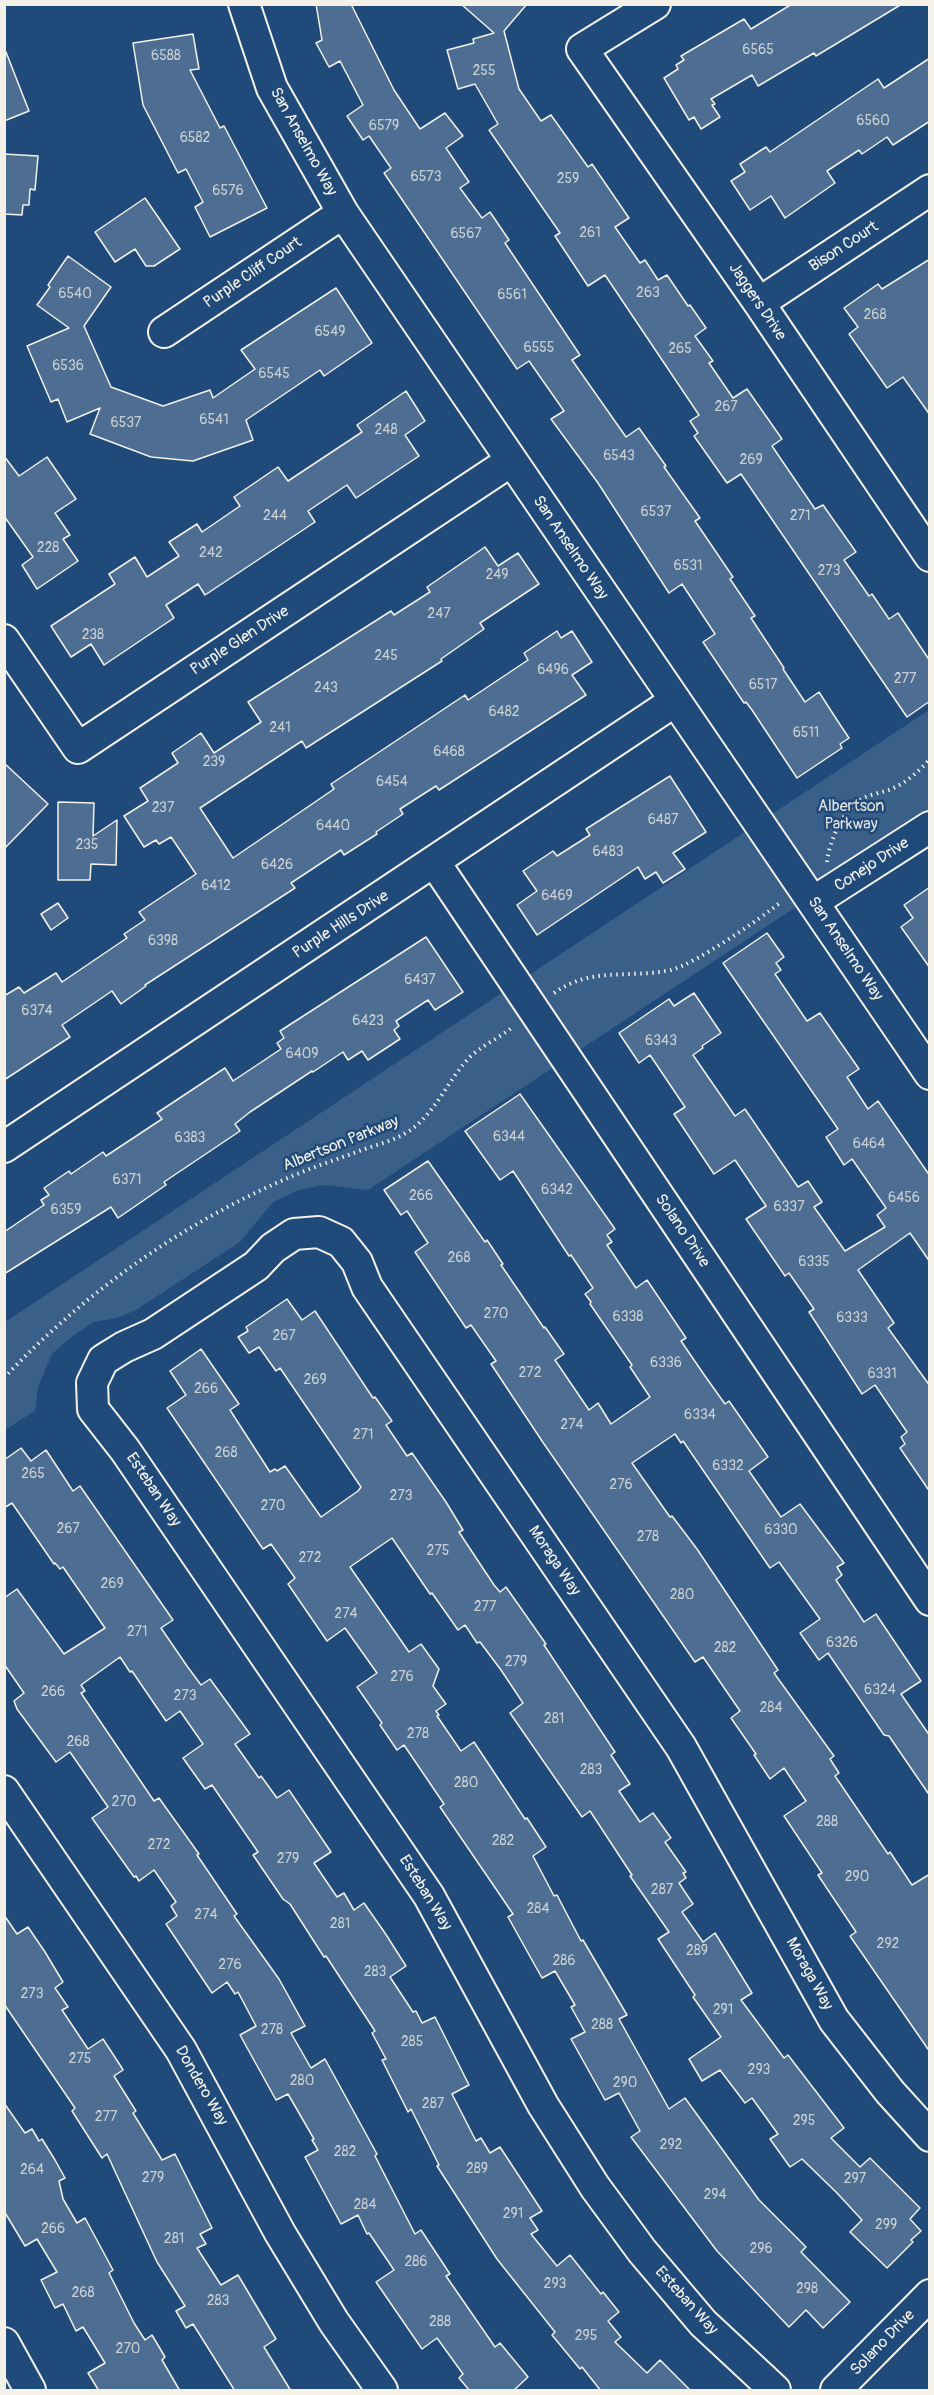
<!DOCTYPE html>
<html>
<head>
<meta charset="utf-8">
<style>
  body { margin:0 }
  #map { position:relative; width:934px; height:2395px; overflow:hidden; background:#1f4a7a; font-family:Pangolin,sans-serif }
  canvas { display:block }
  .frame { position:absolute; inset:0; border:6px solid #f4f1e8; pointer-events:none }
</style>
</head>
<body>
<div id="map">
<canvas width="934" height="2395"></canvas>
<div class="frame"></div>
</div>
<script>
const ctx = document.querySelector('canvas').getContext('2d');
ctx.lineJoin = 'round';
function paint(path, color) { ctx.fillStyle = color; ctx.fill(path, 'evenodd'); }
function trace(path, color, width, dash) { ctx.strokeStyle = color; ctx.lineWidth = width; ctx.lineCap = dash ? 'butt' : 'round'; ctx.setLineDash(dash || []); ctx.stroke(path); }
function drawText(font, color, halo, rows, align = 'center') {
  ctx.font = font + ' Pangolin,sans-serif'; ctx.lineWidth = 5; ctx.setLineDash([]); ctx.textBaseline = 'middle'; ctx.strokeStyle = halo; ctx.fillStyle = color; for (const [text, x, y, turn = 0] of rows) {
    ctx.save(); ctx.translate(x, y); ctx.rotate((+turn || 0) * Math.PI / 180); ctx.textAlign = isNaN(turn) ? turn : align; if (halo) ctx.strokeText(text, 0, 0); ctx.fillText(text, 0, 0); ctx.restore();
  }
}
paint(new Path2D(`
  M929,710v109l-561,371 -44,-5 -25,5 -26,12 -33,40 -104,68 -19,8 -23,4 -23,15 -19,17 -14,33 -3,24 -30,19v-108z`), '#3a5f88');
const building = new Path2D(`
  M316,4h35l43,86 26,39 25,-16 18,23 -17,12 23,34 -9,6 22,30 8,-6 19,28 -4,3 75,112 -8,5 54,77 13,-9 27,38 -2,1 36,51 -5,3 38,56 -3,2 25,37 -4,2 33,50 -1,1 22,33 14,-10 18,28 12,18 -9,6 2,4 -45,30 -45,-68 -6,-8 -2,1 -41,-61 12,-8 -33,-50 -13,9 -71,-110 -47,-64 13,-8 -35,-50 -12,8 -133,-196 7,-5 -22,-32 -6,4 -16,-24 16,-11 -23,-44 -11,6 -13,-24 6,-3z
  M461,4h66l-23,27 15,58 22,32 10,-6 37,52 4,-3 37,54 -14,9 25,36 5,-3 13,20 9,-5 21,31 2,-1 16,23 -11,8 18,25 -4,2 24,35 14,-9 35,50 -10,7 43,63 8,-4 33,47 -12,8 25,36 3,-2 17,25 9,-6 32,48v40l-23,16 -166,-243 -14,9 -33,-47 4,-3 -8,-12 9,-6 -94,-140 -17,11 -33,-50 5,-3 -71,-103 9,-6 -23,-40 -17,5 -11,-39 27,-7 -1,-4 21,-6z
  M792,4h110l-86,52 -2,-3 -56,33 -6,-11 -41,24 4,5 -3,1 8,12 -19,12 -7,-12 -5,3 -25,-42 14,-9 -2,-4 8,-5 -3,-4 63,-37 7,10z
  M193,34l6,35 -9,1 30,58 4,-2 43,82 -57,29 -15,-30 8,-5 -17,-33 -8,4 -35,-68 -10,-62z
  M4,52h2l23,59 -25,10z
  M930,58v63l-37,24 -6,-8 -25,17 -3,-4 -32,21 8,12 -50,35 -14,-22 -21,14 -19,-29 14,-9 -5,-8 26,-17 4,5 108,-73 6,9z
  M4,154l34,2 -3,34 -5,-1 -1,16h-6l-1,10 -18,-1z
  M145,198l35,51 -26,17h-8l-11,-17 -20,13 -20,-30z
  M68,256l43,31 -27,39 27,61 52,19 47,-16 3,8 42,-29 -14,-19 95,-62 36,55 -48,33 -4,-6 -74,50 7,20 -60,21 -42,-4 -61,-23 10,-26 -33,14 -9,-23 -7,3 -24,-56 42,-18 -32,-23 13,-18 -2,-2z
  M930,259v156l-27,-38 -16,11 -38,-54 9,-7 -14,-19 34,-24 4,5z
  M406,391l19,30 -20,14 14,21 -63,42 -9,-13 -39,26 7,11 -110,73 -7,-11 -32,21 8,13 -70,47 -13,-21 -20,13 -20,-31 64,-42 -6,-10 26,-17 12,20 32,-21 -10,-14 28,-18 5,8 38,-26 -6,-9 44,-30 10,14 74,-49 -5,-7z
  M4,456l15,20 28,-19 29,42 -21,14 15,22 -7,4 15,22 -41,28 -15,-24 11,-8 -29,-41z
  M485,547l13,19 20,-13 21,31 -59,39 4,6 -43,30 1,2 -136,87 -4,-7 -102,67 33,50 101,-69 -3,-5 134,-89 3,5 60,-40 -4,-7 33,-22 4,7 11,-7 20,31 -20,13 14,20 -147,95 -3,-4 -36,23 3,5 -27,18 1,2 -33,21 -3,-5 -50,33 4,5 -150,97 1,1 -25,18 -9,-13 -50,34 8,12 -66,43v-84l15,-9 5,6 32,-20 6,9 65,-44 -3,-4 21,-14 -6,-8 57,-38 -25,-37 -12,7 -3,-4 -12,7 -20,-31 24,-15 -8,-13 38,-25 -6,-10 29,-20 13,20 47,-31 -13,-20 143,-91 3,4 36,-23 -3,-5z
  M4,763l44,41 -44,45z
  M670,776l36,56 -33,21 12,16 -22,14 -7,-11 -11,7 -7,-12 -101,68 -20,-30 20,-14 -14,-20 30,-20 4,5 33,-21 -4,-6z
  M58,802l36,1 -1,33 24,-16 -1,45 -25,-1 -1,16h-32z
  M930,887v81l-29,-41 12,-9 -9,-13z
  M58,903l10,15 -17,12 -10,-16z
  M767,933l17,24 -8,6 5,7 -6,4 32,47 13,-8 39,56 -12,8 21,32 10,-8 52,75v86l-20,-29 -52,37 36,53 -6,5 42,58v106l-30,-44 5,-4 -4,-7 6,-5 -32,-47 -13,9 -53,-82 5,-3 -25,-36 -4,3 -39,-57 20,-13 -31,-46 -21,14 -40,-60 11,-7 -35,-52 -11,8 -20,-30 50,-34 5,7 20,-13 27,40 -19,13 1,2 -10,7 42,61 10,-7 53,78 10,-6 14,21 -8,5 31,44 40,-24 -8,-12 9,-7 -34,-49 -8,6 -18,-28 12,-8 -115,-166z
  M426,937l37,55 -28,18 -7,-10 -32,21 3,5 -5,4 6,9 -32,21 -6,-9 -14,9 -5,-8 -30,20 -1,-1 -62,41 -15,12 5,7 -76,51 2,3 -48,33 -7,-11 -107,67v-42l40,-27 -3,-5 8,-5 -5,-7 25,-17 2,3 32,-22 3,4 56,-37 -5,-6 68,-45 8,13 48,-32 -4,-6 7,-5 -4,-7z
  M520,1094l95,135 -8,6 5,7 -5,3 29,43 11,-8 39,58 -5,3 24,35 20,28 4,-3 39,56 -19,14 14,20 18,26 19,-13 44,59 -7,4 5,8 -6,5 28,42 12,-8 45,67 -20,13 29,42v60l-41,-60 -5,-1 -56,-82 -9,7 -19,-27 20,-14 -41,-57 -9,6 -87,-127 -2,2 -6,-9 -43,29 38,54 2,-1 25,33 81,121 -4,3 60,83 -4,3 9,14 -4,3 53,78 2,-2 22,33 18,-11v178l-80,-116 6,-4 -38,-57 4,-2 -38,-57 22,-15 -22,-33 -14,11 -16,-24 2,-1 -25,-36 9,-7 -37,-54 -8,5 -153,-221 -51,-77 5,-3 -25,-36 -5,3 -51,-76 13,-9 -21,-32 -6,4 -17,-25 44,-29 57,81 2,-2 16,24 -2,1 43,63 1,-1 19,27 -9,6 34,50 9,-7 13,21 39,-27 -20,-30 2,-2 -42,-61 1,-2 -6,-8 8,-6 -22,-33 -2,1 -56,-85 -13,9 -35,-49z
  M287,1299l15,21 13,-9 58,87 2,-1 17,24 -6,4 21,31 5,-3 34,49 17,28 -4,2 35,53 6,7 6,-5 40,57 -2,1 71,107 -4,3 19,29 -11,7 21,31 13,-9 18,25 -6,4 21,30 -3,1 3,5 -7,5 14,21 -11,8 21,30 12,-9 37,60 -11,7 43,58 4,-3 56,73 -13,10 29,29 10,-9 50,50 -10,11 11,12 -10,9 2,2 -26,26 -37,-36 12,-12 -25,-27 -35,-34 -12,8 -20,-28 8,-5 -26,-36 -7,5 -25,-33 -18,11 -13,-22 32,-22 -28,-40 2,-2 -37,-56 11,-7 -39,-56 2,-1 -42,-64 -8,6 -72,-104 13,-10 -22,-33 -21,-28 -3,1 -12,-18 -7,5 -26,-37 -2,1 -38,-56 -42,29 59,85 12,-8 18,25 -6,17 13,18 -10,7 3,4 -2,1 24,35 13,-9 51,77 2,-1 19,29 -13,9 21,40 3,-1 24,46 2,-1 44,75 -8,4 50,90 16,-11 74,102 47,47 -5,5 49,50 -27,26 -17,-18 -17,17 -72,-76 -86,-114 9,-6 -21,-38 -14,7 -34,-61 14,-7 -14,-25 4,-2 -20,-34 -13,7 -34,-61 5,-3 -73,-107 4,-3 -40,-59 -7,5 -17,-25 2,-2 -25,-36 20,-14 -32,-45 -18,13 -39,-57 7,-6 -24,-34 -8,5 -96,-141 19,-13 -16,-24 31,-22 38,55 -9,6 40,62 5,-3 2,2 8,-5 36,51 37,-26 3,-4 -81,-119 -4,3 -17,-24 -10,6 -11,-16 10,-6 -2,-4z
  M21,1448l10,13 15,-11 27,41 7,-5 93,134 -12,8 26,38 14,19 9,-6 40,55 -15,10 24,34 2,-2 16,22 12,-8 42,62 -17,11 23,34 7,-4 10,17 10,-7 21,30 21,33 -16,11 23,35 3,-1 6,12 13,-6 34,68 -17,9 24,47 5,-3 9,15 10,-6 42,64 -12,7 8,12 -7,4 26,32 13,-11 31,39 2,-2 16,20 -11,9 13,16 -6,5 32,31 13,-13 31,31h-90l-19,-24 -2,2 -28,-34 3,-3 -58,-73 -60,-93 2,-1 -28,-56 -3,3 -26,-52 4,-1 -14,-26 3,-2 -49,-75 -2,1 -34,-53 -7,-5 -30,-44 5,-3 -46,-67 -7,4 -22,-31 20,-14 -23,-33 -14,10 -34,-50 -2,1 -10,-15 -39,28 4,6 -4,2 73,108 5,-3 40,56 -2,1 40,59 -3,2 45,63 26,47 -14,7 20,35 14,-9 52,95 -2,2 40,78 6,-4 29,44 -4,2 49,71 5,-4 28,34 -15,14h-43l-11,-13 4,-4 -26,-36 -15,11 -46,-67 18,-12 -25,-37 -2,1 -9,-19 -17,9 -36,-67 13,-7 -6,-10 2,-1 -26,-45 -12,6 -36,-65 16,-9 -18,-34 -3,2 -8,-12 -15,11 -46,-69 11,-8 -6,-10 5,-4 -22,-32 -15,11 -3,-5 -2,1 -42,-59 16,-11 -38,-55 -14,10 -39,-53 -3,-8 10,-8 -20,-29v-66l13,-9 47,65 41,-26 -42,-61 -3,2 -5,-6 -1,1 -42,-61 -8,5v-48z
  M4,1915l13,19 11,-7 17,25 18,30 -8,6 13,19 -6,3 26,39 15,-10 17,26 3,5 -9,6 22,35 -3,2 29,47 13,-6 37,74 -12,6 6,10 -9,4 24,37 17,-10 38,64 -12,8 27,44h-56l-42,-67 -7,4 -10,-17 9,-5 -28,-44 -50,-108 -5,4 -30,-47 3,-3 -71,-104z
  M4,2103l21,30 7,-4 7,12 3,-2 13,21 10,18 -6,3 4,18 14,24 8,-5 28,52 -4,3 25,50 11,17 7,-5 13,22 -3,3 18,31h-81l-11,-18 17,-10 -22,-36 -7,4 -13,-27 -8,4 -14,-28 16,-8 -20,-33 -12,7 -21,-35z`);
paint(building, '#4d6e92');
trace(building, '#f4f1e8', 1.5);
const minor = new Path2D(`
  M244,4l28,84 71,125 587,861
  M655,4l-73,45 177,254 171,253
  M759,303l171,-113
  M164,332l179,-119
  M4,640l74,108 433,-287
  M435,863l495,737
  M813,902l117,-75
  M4,1147l671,-446
  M4,1791l177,259 99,183 54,89 48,68
  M4,2343l26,47
  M775,2390l-72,-67 -61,-72 -47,-64 -52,-82 -114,-209 -304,-446 -32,-41 -1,-26 11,-23 21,-13 29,-13 103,-68 17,-18 21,-14 25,-2 22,10 16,20 10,25 314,460 153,273 56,72 40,44
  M836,2390l94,-95`);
trace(minor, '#f4f1e8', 34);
trace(new Path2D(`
  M827,862c2,-20 15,-49 31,-61 9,-6 21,-8 31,-11 16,-6 29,-18 41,-31
  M554,993c38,-27 76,-14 117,-23 24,-6 89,-51 110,-68
  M4,1378c78,-83 173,-151 277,-197 26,-12 54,-21 81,-31 17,-6 35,-10 50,-21 25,-19 36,-49 57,-71 13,-13 31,-20 45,-32`), '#f4f1e8', 4, [1.5, 4.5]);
trace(minor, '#1f4a7a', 30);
drawText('14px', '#cad0d2', null, [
  ["6565",758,50],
  ["6588",166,56],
  ["255",484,71],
  ["6560",873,121],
  ["6579",384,126],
  ["6582",195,138],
  ["6573",426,177],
  ["259",568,179],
  ["6576",228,191],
  ["261",590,233],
  ["6567",466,234],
  ["263",648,293],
  ["6540",75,294],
  ["6561",512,295],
  ["268",875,315],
  ["6549",330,332],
  ["6555",539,348],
  ["265",680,349],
  ["6536",68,366],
  ["6545",274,374],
  ["267",726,407],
  ["6541",214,420],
  ["6537",126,423],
  ["248",386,430],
  ["6543",619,456],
  ["269",751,460],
  ["6537",656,512],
  ["244",275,516],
  ["271",800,516],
  ["228",48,548],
  ["242",211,553],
  ["6531",688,566],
  ["273",829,571],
  ["249",497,575],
  ["247",439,614],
  ["238",93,635],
  ["245",386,656],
  ["6496",553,670],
  ["277",905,679],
  ["6517",763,685],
  ["243",326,688],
  ["6482",504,712],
  ["241",280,728],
  ["6511",806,733],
  ["6468",449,752],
  ["239",214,762],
  ["6454",392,782],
  ["237",163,808],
  ["6487",663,820],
  ["6440",333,826],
  ["235",87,845],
  ["6483",608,852],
  ["6426",277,865],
  ["6412",216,886],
  ["6469",557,896],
  ["6398",163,941],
  ["6437",420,980],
  ["6374",37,1011],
  ["6423",368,1021],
  ["6343",661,1041],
  ["6409",302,1054],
  ["6344",509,1137],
  ["6383",190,1138],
  ["6464",869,1144],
  ["6371",127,1180],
  ["6342",557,1190],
  ["266",421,1196],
  ["6456",904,1198],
  ["6337",789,1207],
  ["6359",66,1210],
  ["268",459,1258],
  ["6335",814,1262],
  ["270",496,1314],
  ["6338",628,1317],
  ["6333",852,1318],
  ["267",284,1336],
  ["6336",666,1363],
  ["272",530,1373],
  ["6331",882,1374],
  ["269",315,1380],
  ["266",206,1389],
  ["6334",700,1415],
  ["274",572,1425],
  ["271",363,1435],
  ["268",226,1453],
  ["6332",728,1466],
  ["265",33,1474],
  ["276",621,1485],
  ["273",401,1496],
  ["270",273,1506],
  ["267",68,1529],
  ["6330",781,1530],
  ["278",648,1537],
  ["275",438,1551],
  ["272",310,1558],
  ["269",112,1584],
  ["280",682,1595],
  ["277",485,1607],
  ["274",346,1614],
  ["271",137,1632],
  ["6326",842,1643],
  ["282",725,1648],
  ["279",516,1662],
  ["276",402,1677],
  ["6324",880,1690],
  ["266",53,1692],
  ["273",185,1696],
  ["284",771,1708],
  ["281",554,1719],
  ["278",418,1734],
  ["268",78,1742],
  ["283",591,1770],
  ["280",466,1783],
  ["270",124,1802],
  ["288",827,1822],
  ["282",503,1841],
  ["272",159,1845],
  ["279",288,1859],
  ["290",857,1877],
  ["287",662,1890],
  ["284",538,1909],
  ["274",206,1915],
  ["281",340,1924],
  ["292",888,1944],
  ["289",697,1951],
  ["286",564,1961],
  ["276",230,1965],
  ["283",375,1972],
  ["273",32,1994],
  ["291",723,2010],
  ["288",602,2025],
  ["278",272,2030],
  ["285",412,2042],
  ["275",80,2059],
  ["293",759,2070],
  ["280",302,2081],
  ["290",625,2083],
  ["287",433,2104],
  ["277",106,2117],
  ["295",804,2121],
  ["292",671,2145],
  ["282",345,2152],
  ["289",477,2169],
  ["264",32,2170],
  ["279",153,2178],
  ["297",855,2179],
  ["294",715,2195],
  ["284",365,2205],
  ["291",513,2214],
  ["299",886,2225],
  ["266",53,2229],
  ["281",174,2239],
  ["296",761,2249],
  ["286",416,2262],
  ["293",555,2284],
  ["298",807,2289],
  ["268",83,2293],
  ["283",218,2301],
  ["288",440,2322],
  ["295",586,2336],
  ["270",128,2349]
]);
drawText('16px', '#f4f1e8', '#1f4a7a', [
  ["San Anselmo Way",303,142,61],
  ["Bison Court",844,247,-33],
  ["Purple Cliff Court",253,273,-34],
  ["Jaggers Drive",757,302,56],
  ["San Anselmo Way",570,548,56],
  ["Purple Glen Drive",240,641,-33],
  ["Conejo Drive",872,865,-33],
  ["Purple Hills Drive",341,925,-33],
  ["San Anselmo Way",845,949,56],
  ["Albertson Parkway",341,1144,-22],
  ["Solano Drive",682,1231,56],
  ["Esteban Way",153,1490,56],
  ["Moraga Way",554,1561,56],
  ["Esteban Way",425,1893,58],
  ["Moraga Way",809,1974,61],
  ["Dondero Way",201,2086,60],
  ["Esteban Way",686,2301,48],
  ["Solano Drive",883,2343,-46]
]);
drawText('16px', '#e1e2de', '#1f4a7a', [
  ["Albertson",851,807],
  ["Parkway",851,825]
]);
</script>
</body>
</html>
